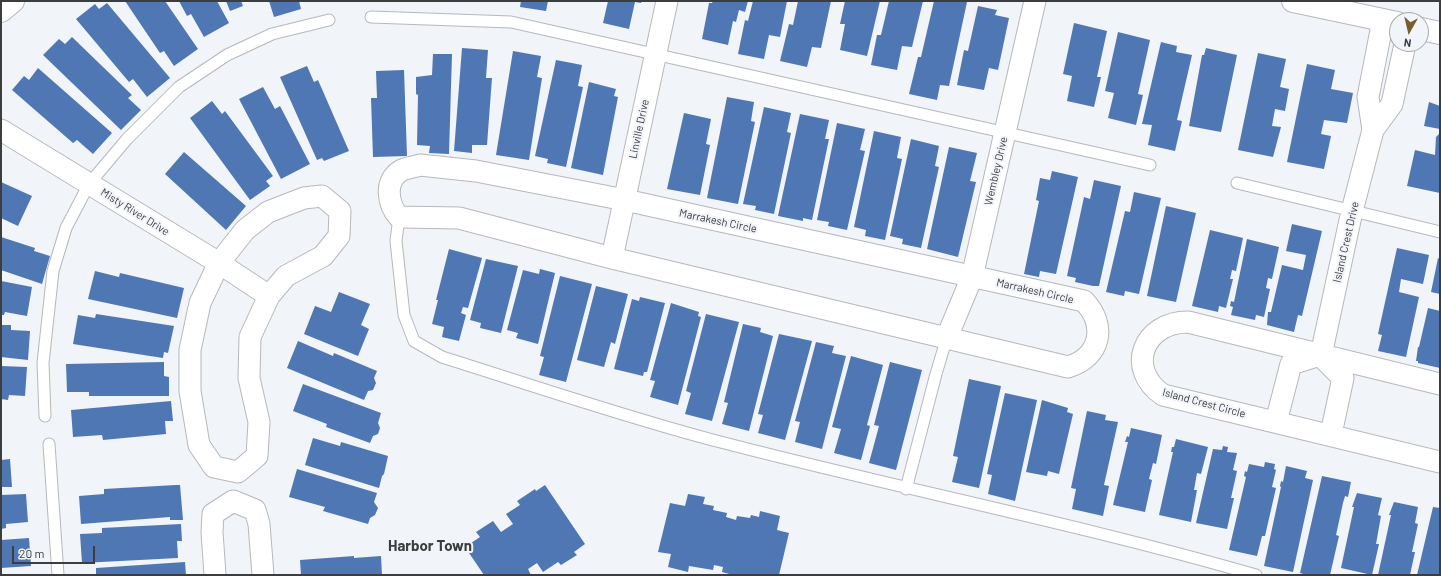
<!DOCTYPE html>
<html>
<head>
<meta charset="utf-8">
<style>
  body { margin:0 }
  #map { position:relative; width:1441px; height:576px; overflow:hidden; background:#f1f4f8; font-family:Barlow,sans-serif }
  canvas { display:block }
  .frame { position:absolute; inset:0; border:2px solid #3c3d3f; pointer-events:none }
  .north { position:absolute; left:1389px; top:12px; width:40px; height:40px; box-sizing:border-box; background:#f1f4f8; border:1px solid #a9abae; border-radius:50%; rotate:188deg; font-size:11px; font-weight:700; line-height:16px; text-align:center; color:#3c3d3f }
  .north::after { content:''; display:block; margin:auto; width:14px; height:18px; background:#795d30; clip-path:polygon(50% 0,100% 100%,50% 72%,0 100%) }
  .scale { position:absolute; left:12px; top:546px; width:83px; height:18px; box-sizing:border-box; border:2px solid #3c3d3f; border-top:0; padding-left:5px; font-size:12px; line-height:14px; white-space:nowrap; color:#3c3d3f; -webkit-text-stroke:3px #f1f4f8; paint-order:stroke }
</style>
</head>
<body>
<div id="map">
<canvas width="1441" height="576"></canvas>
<div class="frame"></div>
<div class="north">N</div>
<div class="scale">20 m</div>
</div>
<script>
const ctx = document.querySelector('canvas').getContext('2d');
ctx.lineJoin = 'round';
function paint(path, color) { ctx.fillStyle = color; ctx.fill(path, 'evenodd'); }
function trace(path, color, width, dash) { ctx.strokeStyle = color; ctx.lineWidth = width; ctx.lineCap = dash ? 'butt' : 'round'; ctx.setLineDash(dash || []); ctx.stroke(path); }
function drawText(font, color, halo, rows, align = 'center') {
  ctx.font = font + ' Barlow,sans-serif'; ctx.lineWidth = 4; ctx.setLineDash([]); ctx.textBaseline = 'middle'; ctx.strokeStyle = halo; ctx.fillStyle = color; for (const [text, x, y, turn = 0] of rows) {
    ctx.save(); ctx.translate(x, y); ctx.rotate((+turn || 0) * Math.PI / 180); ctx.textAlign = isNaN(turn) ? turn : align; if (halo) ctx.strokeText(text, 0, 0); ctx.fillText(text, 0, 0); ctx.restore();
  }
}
paint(new Path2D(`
  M125,1h40l33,48 -24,17 -10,-15 -4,2z
  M179,1h38l12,22 -25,14 -13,-23 -4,2z
  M226,1h15l2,5 -13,5z
  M269,1h30l2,8 -27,8z
  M521,1h27l-2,10 -26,-4z
  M608,1h34l-1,2 -6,-1 -6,27 -26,-6z
  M713,1h35l-3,11 -6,-2 -3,12 -3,-1 -5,24 -26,-6 7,-36h3z
  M753,1h34l-7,36 -11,-2 -5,24 -26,-5 7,-34 3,1z
  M798,1h33l-10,47 -9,-1 -5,20 -27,-6 9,-37 4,1z
  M845,1h35l-13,55 -27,-6 5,-26h-5z
  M889,1h34l-11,46 -10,-1 -5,24 -26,-5 6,-30h4z
  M934,1l33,1 -18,84 -9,-1 -3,15 -28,-6 9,-37h3z
  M107,3l63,75 -23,19 -14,-18 -4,3 -53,-63 19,-15 4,5z
  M978,6l19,4 -2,5 14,3 -11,52 -9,-2 -5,22 -27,-5 7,-35 4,1z
  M1074,23l33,8 -10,46h4l-7,30 -27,-6 5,-25 -9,-2z
  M1118,32l32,8 -12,54 5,1 -7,30 -28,-7 6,-25 -9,-2z
  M72,37l60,58 -4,3 13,12 -20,20 -78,-75 16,-16 6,5z
  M1161,42l16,4 -1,6 16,3 -15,65 5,1 -7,30 -27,-6 4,-20 -10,-1z
  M462,48l26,2 -2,28h6l-5,67h-15v8l-18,-2z
  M1206,48l31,7 -16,77 -32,-6 13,-71h2z
  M513,51l28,5 -4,21 5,1 -13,82 -33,-5z
  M1258,53l28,6 -6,28 9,2 -4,22 -10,-2 -3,17 9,1 -8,30 -35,-7z
  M433,54h19l-3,100 -20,-1 1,-7 -13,-1 1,-50 -2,-1v-17l16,-2z
  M556,60l26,5 -4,21 5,1 -17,80 -19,-4 1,-4 -13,-3z
  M1307,64l28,6 -4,19 22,4 -6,30 -23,-3 -3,14 10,2 -7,33 -37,-7z
  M307,66l7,16 4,-2 31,71 -25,10 -2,-3 -5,2 -37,-83z
  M38,68l74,65 -19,21 -16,-14 -4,3 -61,-53 12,-14 5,4z
  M404,70l3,86 -34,1 -2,-59h6l-1,-27z
  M589,82l27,7 -2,7 4,1 -15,78 -32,-7z
  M263,87l12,22 5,-3 30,58 -29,15 -42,-80z
  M727,97l27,5 -3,19 4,1 -17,82 -31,-6z
  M212,101l10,13 3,-3 48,65 -7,5 4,5 -20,14 -60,-82z
  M1429,102l11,4v23l-16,-3z
  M764,107l27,6 -4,19 4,1 -17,81 -19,-4 1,-4 -13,-2z
  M684,113l27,6 -5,25 4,1 -10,50 -33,-6z
  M800,114l29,6 -4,19h4l-17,81 -9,-2v3l-25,-5z
  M837,123l28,6 -5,21 5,1 -18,79 -19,-4 1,-4 -12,-2z
  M874,131l27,6 -4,21 5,1 -17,81 -20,-4 1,-6 -12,-3z
  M1440,133v60l-33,-7 8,-36 20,5 1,-18z
  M911,139l28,7 -4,20 4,1 -18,81 -19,-4 1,-5 -13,-3z
  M949,147l28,6 -7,28 6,1 -18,75 -31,-8z
  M184,152l62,54 -20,24 -61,-56z
  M1052,171l26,6 -22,97 -16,-3 -1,6 -15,-3 15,-73 -3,-1 4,-22 10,2z
  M1094,180l27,6 -22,100h-6l-18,-4 1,-4 -9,-2 17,-79 6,2z
  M1,182l31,14 -14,30 -17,-8z
  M1134,192l27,6 -22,96 -14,-3 -1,5 -18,-4 19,-81 5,1z
  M1166,206l30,7 -20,89 -29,-6z
  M1292,224l30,7 -20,85 -4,-1 -4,17 -27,-7 1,-13h3l11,-47 21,5 3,-15 -20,-4z
  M1210,230l33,8 -7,33 -4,-1 -2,9h3l-7,29 -7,-2 -1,6 -26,-6z
  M1,237l34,11 -1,3 16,5 -8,28 -41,-14z
  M1247,239l32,8 -7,32 -4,-1 -2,10 4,1 -6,28 -8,-2 -1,5 -24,-5 2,-8 -3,-1 1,-5 3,1z
  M1397,248l32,7 -6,29 -22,-5 -2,13 20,5 -13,60 -28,-6 4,-16 -4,-1z
  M449,249l33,9 -14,50 -5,-1 -2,6 5,2 -7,26 -17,-4 2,-10 -12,-3 6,-24h-2z
  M1438,258l2,1v35l-9,-2z
  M486,259l32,7 -17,67 -21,-5 1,-5 -11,-3z
  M540,269l15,4 -17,71 -22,-6 2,-5 -11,-3 16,-60 16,4z
  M95,271l24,6 1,-4 64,15 -7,30 -89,-19z
  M560,276l32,8 -26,98 -27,-7 5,-18 -4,-1z
  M1,281l31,6 -5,29 -22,-4 -1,3h-3z
  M596,286l32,8 -13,50 -4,-2 -7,25 -27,-7z
  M339,292l31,12 -9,21 8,4 -11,27 -54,-22 11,-28 16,6z
  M640,297l25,6 -18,69h-3l-1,4 -29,-7 18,-70 7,2z
  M671,303l28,9 -1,4 3,1 -23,88 -28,-8 5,-16 -5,-1z
  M1428,308l12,3v57l-22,-5v-2h-2l2,-14h1z
  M96,314l78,12 -6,27 -4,-1 -1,6 -90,-14 5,-29 17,3z
  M706,314l33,8 -27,99 -27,-7 6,-21 -5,-2z
  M743,324l18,4 -1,4 13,4 -24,95 -27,-7 6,-21 -4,-1z
  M1,325h10v5l19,1 -2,29 -27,-3z
  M779,334l33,7 -27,99 -27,-7 5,-18 -5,-1z
  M298,341l35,15 1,-3 43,18 -3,7 2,5 -3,7 -5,1 -4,9 -77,-32z
  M816,342l18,4 -2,7 14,3 -24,93 -27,-7 5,-20 -5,-1z
  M851,356l32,9 -16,60 3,1 -9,34 -27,-7 7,-24 -9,-2z
  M164,362v14l5,1v19h-80v-4h-22l-1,-28z
  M890,362l32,8 -26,100 -27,-7 10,-37 -5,-1z
  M1,366l26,1 -2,29 -16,-1 -1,5 -7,-1z
  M969,379l32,7 -22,102 -27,-6 6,-25 -5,-1z
  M303,384l78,29 -3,10 2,5 -2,6 -5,2 -3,7 -44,-16 1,-3 -34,-13z
  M1005,393l32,7 -22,101 -27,-7 4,-19 -5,-1z
  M1042,400l26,8 -1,4 6,2 -14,60 -11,-3 -1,5 -21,-4z
  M171,401l2,20h-8l1,13 -63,6 -1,-5 -29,2 -2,-27z
  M1087,411l19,4 -1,5 13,2 -14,63 5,1 -6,30 -31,-7 4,-20 -5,-1z
  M1131,428l31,7 -6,29 -3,-1 -4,16 3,1 -7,32 -32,-7 15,-63h-3l2,-6 2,1z
  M313,438l27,8 1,-4 47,14 -4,18 -2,2 -3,12 -74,-23z
  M1176,439l32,8 -7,27 -4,-1 -3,17h3l-6,32 -32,-7 14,-63h-2l1,-5h2z
  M1223,446l5,1 -1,5 10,1 -4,17 4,1 -6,27h3l-7,31 -31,-6 17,-74 9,1z
  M10,459l2,28h-11v-27z
  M1265,462l10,2 -1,5 2,1 -4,17 4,1 -11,48h-3l-5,20 -28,-6 17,-73 -2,-1 1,-5 2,1 2,-8 15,3z
  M1286,466l21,5 -2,7 8,2 -20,92 -29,-6 17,-79 -1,-1 1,-5 2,1z
  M297,469l80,24 -3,9 4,6 -3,7 -5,3 -2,6 -45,-13 2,-4 -36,-10z
  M1322,476l29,6 -3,15 -3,-1 -2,7 -7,32 3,1 -9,39h-23l-7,-2z
  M176,485h4l3,35h-13v-3l-89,7 -2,-28 25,-2v-5z
  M545,485l40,59 -11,8 3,3 -16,10 -3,-3 -15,10 -6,-9 -9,6 3,6h-47l-19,-28 15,-10 -4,-5 17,-11 8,11 12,-8 -7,-10 14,-9 -3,-4 18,-12 1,2z
  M1357,493l25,5 -4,17 3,1 -5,28h3l-7,31 -31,-7 13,-61h-2z
  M26,494l2,28 -22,2v4l-5,1v-34z
  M688,494l17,3 -2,7 11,2 -1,4 14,3 -1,4 10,3 1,-4 13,2 1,-3 8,2 1,-6 20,5 -3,14 12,3 -10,42h-46l-11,-3 1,-5 -9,-2 -1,5 -24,-4 -1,6 -20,-5 3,-13 -13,-2 12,-49 15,3z
  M1394,502l24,5 -3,16 3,1 -6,28h3l-5,23h-32l13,-60h-2z
  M1433,507l7,1v67h-23z
  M181,524l1,17h-5l1,17 -96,5 -2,-29 22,-1v-5z
  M29,538l2,28 -30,2v-28z
  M354,556v2l27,-2 1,19h-81l-1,-15z
  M185,562l1,13h-90v-7z`), '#4f77b4');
const lane = new Path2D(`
  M371,17l140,5 639,143
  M1237,183l203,49
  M399,217l-3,24 8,74 10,26 28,16c89,28 177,58 267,82 182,48 367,84 547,136
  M45,416l-2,-53 10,-92 13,-43 23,-44 38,-45 52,-52 48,-32 45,-21 57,-14
  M49,444l9,131
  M906,489l30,-115 11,-37`);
const street = new Path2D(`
  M1,130l218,133 50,33
  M1373,130l-5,-33 15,-77
  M420,165l56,6 149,29 459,101c23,24 17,56 -16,66l-456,-109 -153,-40 -60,-1c-11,-12 -16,-37 3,-47 5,-2 12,-3 18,-5z
  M322,196l18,15 -1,25 -16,20 -37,20 -17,20 -19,41 -1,41 10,44 -2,34 -19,16 -24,-5 -15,-22 -9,-54v-41l10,-47 19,-40 26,-33 23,-18 36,-14z
  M612,258l55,-257
  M947,337l25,-60 63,-276
  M1321,355l31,-144 21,-81 19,-26 13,-60
  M1321,356l22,22 -12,56
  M1440,384l-252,-62c-45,0 -63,47 -25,73l277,67
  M1276,422l15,-58 29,-9
  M215,575l-3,-43 1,-18 20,-13 22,9 4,14 4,51`);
const secondary = new Path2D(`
  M1293,1l104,22
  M1,11l12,-10
  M1421,29l19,4`);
trace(lane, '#b6b8bc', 13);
trace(street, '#b6b8bc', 23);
trace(secondary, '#b6b8bc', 24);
trace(lane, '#fff', 11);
trace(street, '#fff', 21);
trace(secondary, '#fff', 22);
drawText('11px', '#3c3d3f', '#f1f4f8', [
  ["Linville Drive",639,129,-78],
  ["Wembley Drive",996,171,-77],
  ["Misty River Drive",135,212,32],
  ["Marrakesh Circle",718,221,12],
  ["Island Crest Drive",1346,242,-77],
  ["Marrakesh Circle",1035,291,13],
  ["Island Crest Circle",1204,403,15]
]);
drawText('bold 15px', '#3c3d3f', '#f1f4f8', [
  ["Harbor Town",430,546]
]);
</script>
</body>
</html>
